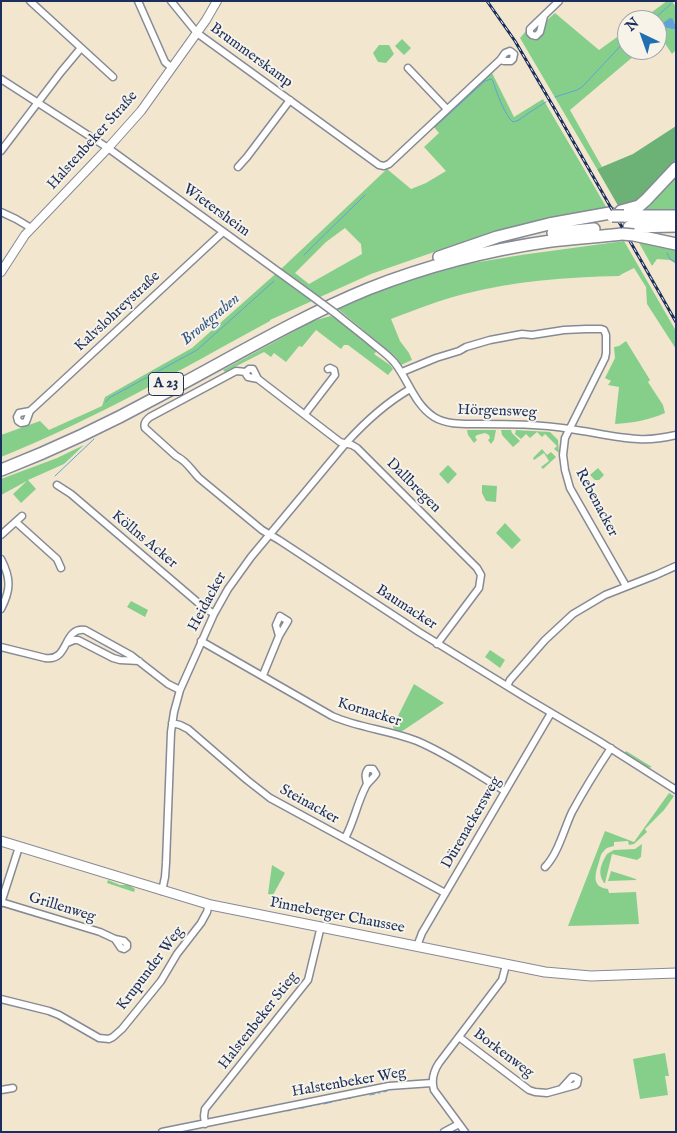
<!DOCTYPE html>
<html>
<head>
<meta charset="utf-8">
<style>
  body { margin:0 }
  #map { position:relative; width:677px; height:1133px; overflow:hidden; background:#f2e6ce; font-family:"IM FELL English",serif }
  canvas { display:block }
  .frame { position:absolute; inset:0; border:2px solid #1b2f5e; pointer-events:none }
  .north { position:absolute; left:617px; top:10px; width:50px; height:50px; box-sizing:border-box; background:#f7f3e8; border:1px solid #9fa5b1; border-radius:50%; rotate:318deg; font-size:14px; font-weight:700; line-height:20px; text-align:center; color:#1b2f5e }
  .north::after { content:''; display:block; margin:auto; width:18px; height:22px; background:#1f6fb2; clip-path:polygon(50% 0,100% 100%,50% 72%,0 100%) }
</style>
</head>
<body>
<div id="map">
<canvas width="677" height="1133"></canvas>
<div class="frame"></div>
<div class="north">N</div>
</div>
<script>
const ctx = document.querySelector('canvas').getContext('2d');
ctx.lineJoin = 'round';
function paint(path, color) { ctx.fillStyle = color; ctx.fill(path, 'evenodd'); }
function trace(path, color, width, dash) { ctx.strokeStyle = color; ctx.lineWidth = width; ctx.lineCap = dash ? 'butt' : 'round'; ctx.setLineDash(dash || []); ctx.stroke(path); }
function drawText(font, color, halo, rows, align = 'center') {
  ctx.font = font + ' "IM FELL English",serif'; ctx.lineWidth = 4; ctx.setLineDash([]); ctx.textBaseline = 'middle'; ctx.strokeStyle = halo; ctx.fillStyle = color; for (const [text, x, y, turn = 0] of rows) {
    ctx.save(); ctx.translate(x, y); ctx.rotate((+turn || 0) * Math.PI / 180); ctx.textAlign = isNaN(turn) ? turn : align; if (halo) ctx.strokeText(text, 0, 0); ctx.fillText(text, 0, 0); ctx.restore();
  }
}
paint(new Path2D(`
  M667,1h5l4,6v20l-3,-8 -10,4 -1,4 14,3v20l-4,4 -10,-15 -5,-2v-17h-16z
  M555,13l44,37 28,-20v20h14l-71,60 32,57 -5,2 -77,-131 6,-7 1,4 3,4h4l5,-1 7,-17z
  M402,39l9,9 -7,7 -9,-9z
  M379,45h10l5,9 -8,9 -8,-1 -5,-9z
  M491,71l23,46 29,-18 65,111 -88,18 -83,23 -66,23 -51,23 -14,-10 -6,-1 -1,2 2,5 11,8 -42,19v1c-88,48 -175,98 -269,136v-22l39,-14 9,9 53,-24 3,-9 87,-49 89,-79 106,-100 24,20 15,-6 20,-12 -22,-24 15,-14 -6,-7zM345,228l16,16 1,10 -53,30 -14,-11 31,-31z
  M676,171v42l-42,-3z
  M624,241l52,90v18l-29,-45 -1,-17 -12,-19 -12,6 -3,2c-53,1 -103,5 -155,18 -25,6 -49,16 -73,25l9,22 9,12 3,7 -11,5 -5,-8 -58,-48 37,-16 42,-15 44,-13 60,-10z
  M638,241l38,7v16l-6,-4 -13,-1 -5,7z
  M330,316l6,2 41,33 -3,3 16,11 3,4 -5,6 -40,-30h-4l-3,4 -25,-19 -14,17 -3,-1 -13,16 -12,-9 -3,4 -7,-5 -39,20 -2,-2 90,-49z
  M626,341l24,39 -2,2 15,23 2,8c-16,7 -32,10 -50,11l4,-37 -11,-2 3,-4 -6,-3 10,-20 -1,-11 5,-1z
  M467,430h29l-2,10 -3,4 -3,-4 2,-2 -1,-3 -4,-2 -8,2 -2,2 2,3 -3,3 -6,-8z
  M501,430h10l1,3 8,8 -7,6 -11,-12z
  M516,430l34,2 8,8 1,13 -5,-4 3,-3 -12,-12 -3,3 -5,-5 -7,6 -4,-4 -5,5 -6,-5z
  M84,445l-20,19 -36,16 8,9 -15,14 -8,-9 14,-13 -26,14v-16l56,-21z
  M542,449l5,6 4,-3 5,5 -13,12 -2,-2 8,-6 -5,-8 -10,7 -1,-2z
  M448,465l9,9 -9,10 -9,-10z
  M598,468l6,7 -5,5h-4l-5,-5z
  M482,485l15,1 -1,16 -10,-1 -4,-8z
  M505,523l16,17 -9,9 -16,-16z
  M131,601l17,9 -3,7 -18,-10z
  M490,650l15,10 -5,8 -15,-11z
  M414,684l30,19 -43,29 -7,-3 -1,-3z
  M626,751l26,16 -4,1 -24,-14z
  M669,793l5,3 -10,14 -19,19 2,3 -13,12 -5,1 -1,-4 -14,1v4c-3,1 -8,1 -10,5 -3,2 -4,7 -5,11 -4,12 -8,25 9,27l1,4 27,-1 3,32 -71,2 37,-95 29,11z
  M642,844l-1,13 -4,3 -25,-6 -7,29h-1c-7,-10 -3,-19 3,-29l7,-4 21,-1z
  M272,865l13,8 -12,22 -5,-1z
  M611,871l25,8v1l-28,1z
  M108,880l12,5h9l6,4 -1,3 -27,-9z
  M665,1053l4,23h-4l3,19 -28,4 -7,-40z`), '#86cf8b');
paint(new Path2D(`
  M676,126v38l-31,33 -25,12 -23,-40 36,-15z`), '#6cb277');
paint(new Path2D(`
  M670,18l3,1 3,8v3l-14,-3 -4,-4 3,-2 2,2z`), '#60a3d4');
trace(new Path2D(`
  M649,20l7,-3 15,-13
  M555,97l22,-7 5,-3 45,-48
  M435,127l50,-46 6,-2 2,2c3,10 12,35 20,41l6,-2 11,-8 16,-10
  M667,253l3,6 6,3
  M304,255l61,-60
  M106,402l3,-4 88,-48 77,-69
  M55,476l39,-37
  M229,1085l2,-4
  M227,1087v-1
  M384,1092l3,-1
  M378,1093h2
  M370,1095l5,-1
  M218,1098l4,-5
  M346,1099l5,-1
  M335,1101l6,-1
  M215,1102l1,-1
  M324,1104l8,-2
  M318,1105l2,-1
  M306,1107l9,-2
  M300,1108h4
  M295,1109l3,-1
  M288,1111l3,-1`), '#60a3d4', 1);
const minor = new Path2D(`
  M30,1l83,76
  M138,1l27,61 7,6
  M171,1l26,32 182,132 5,1 5,-2 111,-104 5,-7 5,-2 4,3 -1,5 -2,2h-7l-4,-1
  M544,16l-4,16 -4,4 -4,-1 -2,-2v-4l29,-28
  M408,68l39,41
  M1,79l107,69 201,146
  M1,151l60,-79 20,-24
  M238,167l9,-10 43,-57
  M1,212l15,7 15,9
  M335,313c12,10 24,19 36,29 7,6 16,12 23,20 14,17 20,42 40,55 13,8 30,7 45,7 30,0 61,0 91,5 23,3 45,9 68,10 13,1 25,-1 38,-4
  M246,372l-10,-1 -86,46c-4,3 -7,6 -5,11l31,28c11,5 15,14 23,22l63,52 17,10 140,92 109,67 71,42 77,49
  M402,372l34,-14 23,-7 7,-4 24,-7 32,-6 10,1 32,-5 22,-1h15l3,1 2,5v18l-1,5 -40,80 -2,17 2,15 5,18 56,98
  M258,379l-10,-2 -2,-3 1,-3 2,-2h4l5,10 82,63 12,3 5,3 120,120 4,7 -2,13 -42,56
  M30,411l-4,11 -5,1 -3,-2 -1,-4 2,-4 11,-2 25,-23 168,-156
  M305,414l30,-39 -1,-5 -4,-2 -2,1
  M57,485l14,9 131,112 12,8
  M16,522l41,37 4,9
  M1,535l21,-19
  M1,559c10,19 10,31 0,50
  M201,641l131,75c27,12 57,14 85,25 31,13 59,33 88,50
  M67,643l7,-3h4l35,18 7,2 19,1
  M1,647l44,11c25,4 17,-31 40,-28l47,26 36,28 12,6
  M263,675l16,-39 9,-15 -8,-5 -4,9 3,11
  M507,686l3,-6 35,-40 28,-26 32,-19 51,-20 20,-9
  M172,723l8,2 8,4 59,51 23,18 175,95
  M345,838c9,-16 12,-35 21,-52 2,-4 7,-7 10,-12l-3,-5h-5c-4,5 -2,9 -1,15
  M545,867c13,-13 19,-38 27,-55 12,-22 25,-43 39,-64
  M162,891l3,-14 1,-14 5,-131 3,-20 6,-22 34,-76 14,-25 23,-32 95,-114c19,-21 40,-40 64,-54
  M1,902l99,30 15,7 6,9 3,1 3,-2v-3l-3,-3 -9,-2
  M1,903l18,-56
  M417,946l5,-13 129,-220
  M1,999l48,12 10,4 40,23 10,1 4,-2 9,-8 39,-48 16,-27 24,-31 6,-11 2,-8
  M459,1037l70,53 6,2 12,1 29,-8 1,-1 1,-5 -4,-2h-2l-10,11
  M1,1090l12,-2
  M205,1124l-1,-8 1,-7 103,-129 13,-54
  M162,1132l227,-46 43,-3
  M444,1132l15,-8
  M465,1132l-31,-42c-3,-10 -1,-18 5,-27l63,-83 4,-15`);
const tertiary = new Path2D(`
  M1,272l24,-37 83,-87 33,-37 65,-91 11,-19`);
const secondary = new Path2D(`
  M1,841l210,64 334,67 46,4 85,-3`);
const motorway = new Path2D(`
  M621,211l18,-5 7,-6 30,-32
  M624,216h52
  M629,227l47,-1
  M553,233l41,-4
  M634,235l42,9
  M439,257l58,-20 52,-13 61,-11
  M1,470c54,-21 107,-46 158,-74 69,-36 136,-77 209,-107 58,-23 120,-39 183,-48 23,-3 47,-4 71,-7`);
trace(minor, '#868a96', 9);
trace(tertiary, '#868a96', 10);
trace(secondary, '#868a96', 11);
trace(motorway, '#868a96', 14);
trace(minor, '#fff', 6);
trace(tertiary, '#fff', 8);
trace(secondary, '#fff', 9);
trace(motorway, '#fff', 11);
const rail = new Path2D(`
  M487,1l28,40 42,72 119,209`);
trace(rail, '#1b2f5e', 3);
trace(rail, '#f7f3e8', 1, [4]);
const minorBridge = new Path2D(`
  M309,294l26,19`);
const motorwayBridge = new Path2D(`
  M612,216h12
  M622,234l12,1`);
trace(minorBridge, '#868a96', 9, []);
trace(motorwayBridge, '#868a96', 14, []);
trace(minorBridge, '#fff', 6);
trace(motorwayBridge, '#fff', 11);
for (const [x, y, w] of [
  [166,384,35]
]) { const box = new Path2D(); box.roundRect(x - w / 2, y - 11.5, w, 23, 4); ctx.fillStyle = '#f7f3e8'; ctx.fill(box); trace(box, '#1b2f5e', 1); }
drawText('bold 14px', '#1b2f5e', null, [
  ["A 23",166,384]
]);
drawText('15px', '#1b2f5e', '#f7f3e8', [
  ["Brummerskamp",251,56,36],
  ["Halstenbeker Straße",93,141,-48],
  ["Wietersheim",216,211,36],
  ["Kalvslohreystraße",118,312,-43],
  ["Hörgensweg",497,412,2],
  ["Dallbregen",413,486,45],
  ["Rebenacker",596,503,62],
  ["Köllns Acker",144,540,40],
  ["Heidacker",208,602,-62],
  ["Baumacker",406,608,33],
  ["Kornacker",369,713,17],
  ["Steinacker",309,805,29],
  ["Dürenackersweg",472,823,-60],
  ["Grillenweg",62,908,17],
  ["Pinneberger Chaussee",337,916,11],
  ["Krupunder Weg",151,969,-53],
  ["Halstenbeker Stieg",259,1021,-52],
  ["Borkenweg",503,1054,37],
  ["Halstenbeker Weg",349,1083,-10]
]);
drawText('italic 16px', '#335887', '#f7f3e8', [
  ["Brookgraben",211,320,-40]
]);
</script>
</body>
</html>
